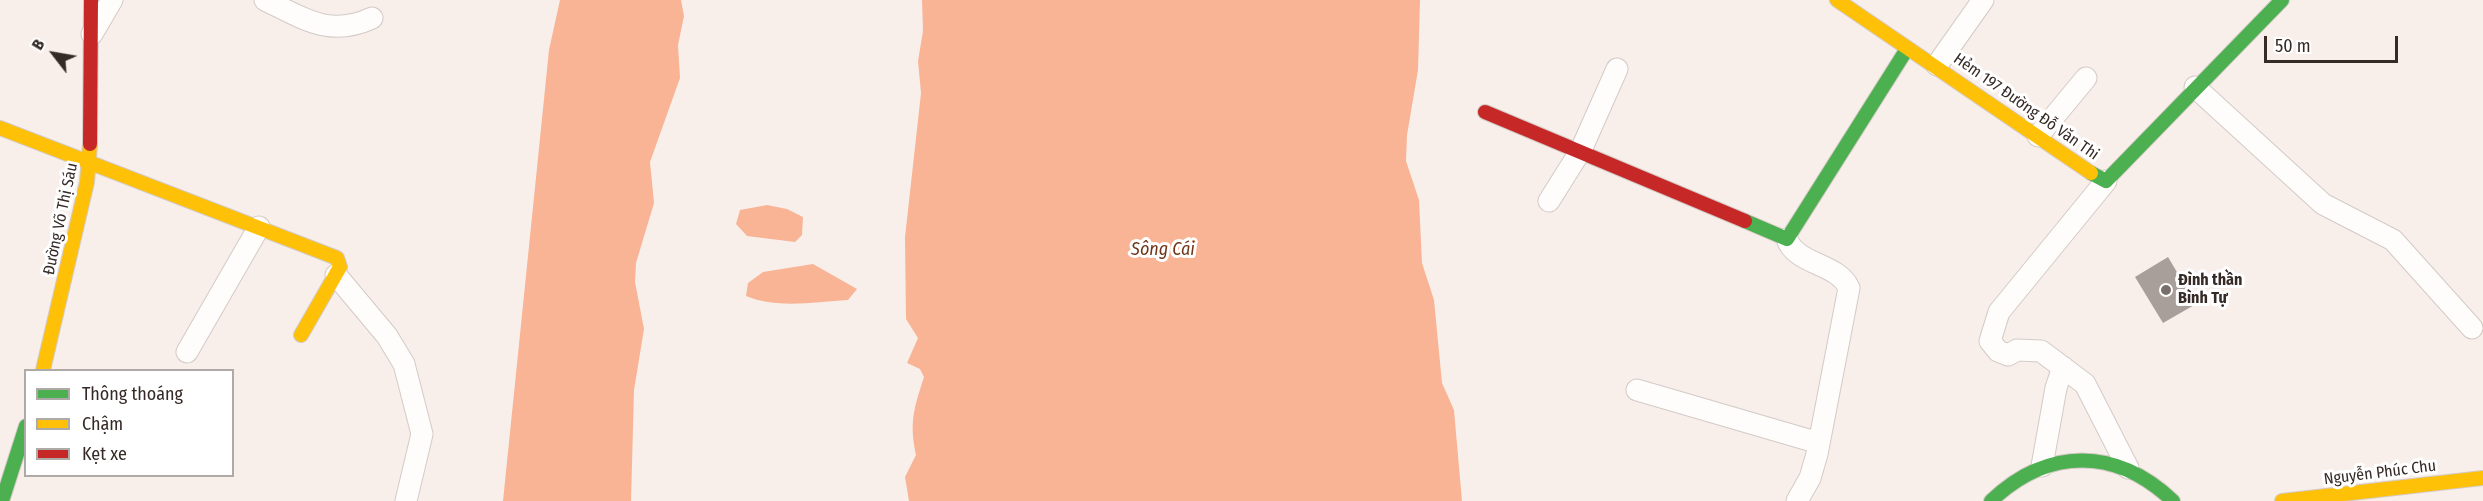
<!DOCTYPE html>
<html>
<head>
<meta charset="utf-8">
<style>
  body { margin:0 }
  #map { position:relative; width:2483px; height:501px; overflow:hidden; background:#f8efeb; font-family:"Fira Sans Condensed",sans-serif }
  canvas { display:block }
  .legend { position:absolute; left:24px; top:369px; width:210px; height:108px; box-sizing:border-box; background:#fff; border:2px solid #aeaaa8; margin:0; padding:8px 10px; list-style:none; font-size:18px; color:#352a25 }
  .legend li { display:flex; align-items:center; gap:12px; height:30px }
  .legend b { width:30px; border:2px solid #aeaaa8 }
  .north { position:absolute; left:24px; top:24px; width:60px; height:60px; -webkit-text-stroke:4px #fff; paint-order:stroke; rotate:301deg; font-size:16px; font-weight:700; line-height:24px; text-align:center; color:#352a25 }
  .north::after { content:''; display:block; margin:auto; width:21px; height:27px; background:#352a25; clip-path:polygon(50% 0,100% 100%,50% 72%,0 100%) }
  .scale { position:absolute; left:2264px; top:36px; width:134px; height:27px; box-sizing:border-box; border:3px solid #352a25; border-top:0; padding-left:8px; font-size:18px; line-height:21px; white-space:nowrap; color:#352a25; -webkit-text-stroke:4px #fff; paint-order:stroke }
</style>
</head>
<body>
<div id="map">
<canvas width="2483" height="501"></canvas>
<ul class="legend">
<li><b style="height:8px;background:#4caf50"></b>Thông thoáng</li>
<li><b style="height:8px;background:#ffc107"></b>Chậm</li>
<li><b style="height:8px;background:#c62828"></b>Kẹt xe</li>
</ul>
<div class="north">B</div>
<div class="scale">50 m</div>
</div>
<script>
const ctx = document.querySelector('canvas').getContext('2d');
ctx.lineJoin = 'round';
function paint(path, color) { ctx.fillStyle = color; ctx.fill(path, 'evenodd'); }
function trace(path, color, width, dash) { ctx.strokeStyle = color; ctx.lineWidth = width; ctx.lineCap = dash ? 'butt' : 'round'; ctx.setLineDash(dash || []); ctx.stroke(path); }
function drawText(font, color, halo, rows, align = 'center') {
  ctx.font = font + ' "Fira Sans Condensed",sans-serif'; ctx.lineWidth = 6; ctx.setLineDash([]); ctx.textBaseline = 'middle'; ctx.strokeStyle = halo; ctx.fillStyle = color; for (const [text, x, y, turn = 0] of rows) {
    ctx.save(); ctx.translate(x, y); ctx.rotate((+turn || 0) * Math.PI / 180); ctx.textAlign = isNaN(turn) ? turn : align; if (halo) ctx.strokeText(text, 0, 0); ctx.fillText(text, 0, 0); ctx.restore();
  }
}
paint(new Path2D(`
  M560,0h121l3,16 -6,29 2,33 -30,84 4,41 -18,60 -1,19 9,47 -10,61 -3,111h-128l46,-451z
  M922,0h498l-2,70 -11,65 -1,26 13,39 3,63 12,37 8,83 12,27 8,91h-553l-4,-24 11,-22c-7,-33 -2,-47 8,-78l-4,-8 -13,-6 11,-25 -12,-19 -1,-82 16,-144 -3,-32 5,-30z
  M767,205l20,4 16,8 -1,18 -7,7 -48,-6 -11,-12 4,-14z
  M813,264l44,25 -9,11c-34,2 -71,9 -102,-4l2,-13 15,-11z`), '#f8b495');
paint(new Path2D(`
  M2168,257l28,47 -33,19 -28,-46z`), '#a89f9b');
const street = new Path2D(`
  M265,0c38,18 64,38 107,18
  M92,34l20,-34
  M1937,65l46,-65
  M2195,87l128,117 70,36 79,88
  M2038,136l48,-58
  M2106,181l-107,131 -9,29 8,10 10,4 9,-5 24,1 44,33 43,84
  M1549,201l32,-51 36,-81
  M1787,239c9,26 51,24 62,49l-32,166 -7,24 -13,23
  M336,275l51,61 17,28 18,70 -16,67
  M187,352l72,-125
  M1637,390l182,53
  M2042,466l14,-78 7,-21`);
const fast = new Path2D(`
  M2091,173l15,8 176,-181
  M1745,221l42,18 120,-190
  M2,501l24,-75
  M1991,501c57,-54 125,-54 182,0`);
const slow = new Path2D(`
  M1837,0l254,173
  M0,128l337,130 3,9 -39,68
  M43,370l44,-188 3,-38
  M2282,501l201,-23`);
const jam = new Path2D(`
  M1485,112l260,109
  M90,144l1,-144`);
trace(street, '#d3cac6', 23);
trace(fast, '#d3cac6', 16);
trace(slow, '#d3cac6', 16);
trace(jam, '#d3cac6', 16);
trace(street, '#fefdfc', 21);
trace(fast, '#4caf50', 14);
trace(slow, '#ffc107', 14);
trace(jam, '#c62828', 14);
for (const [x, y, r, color] of [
  [2166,290,6,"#796f6a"]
]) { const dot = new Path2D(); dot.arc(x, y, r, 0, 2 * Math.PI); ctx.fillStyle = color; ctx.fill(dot); trace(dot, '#fff', 2); }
drawText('16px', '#352a25', '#fff', [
  ["Hẻm 197 Đường Đỗ Văn Thi",2026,107,35],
  ["Đường Võ Thị Sáu",61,219,-78],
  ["Nguyễn Phúc Chu",2380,473,-7]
]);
drawText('bold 16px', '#352a25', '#fff', [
  ["Đình thần",2178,281],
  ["Bình Tự",2178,299]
], 'left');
drawText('italic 18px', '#703517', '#fff', [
  ["Sông Cái",1163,250]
]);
</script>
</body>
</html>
